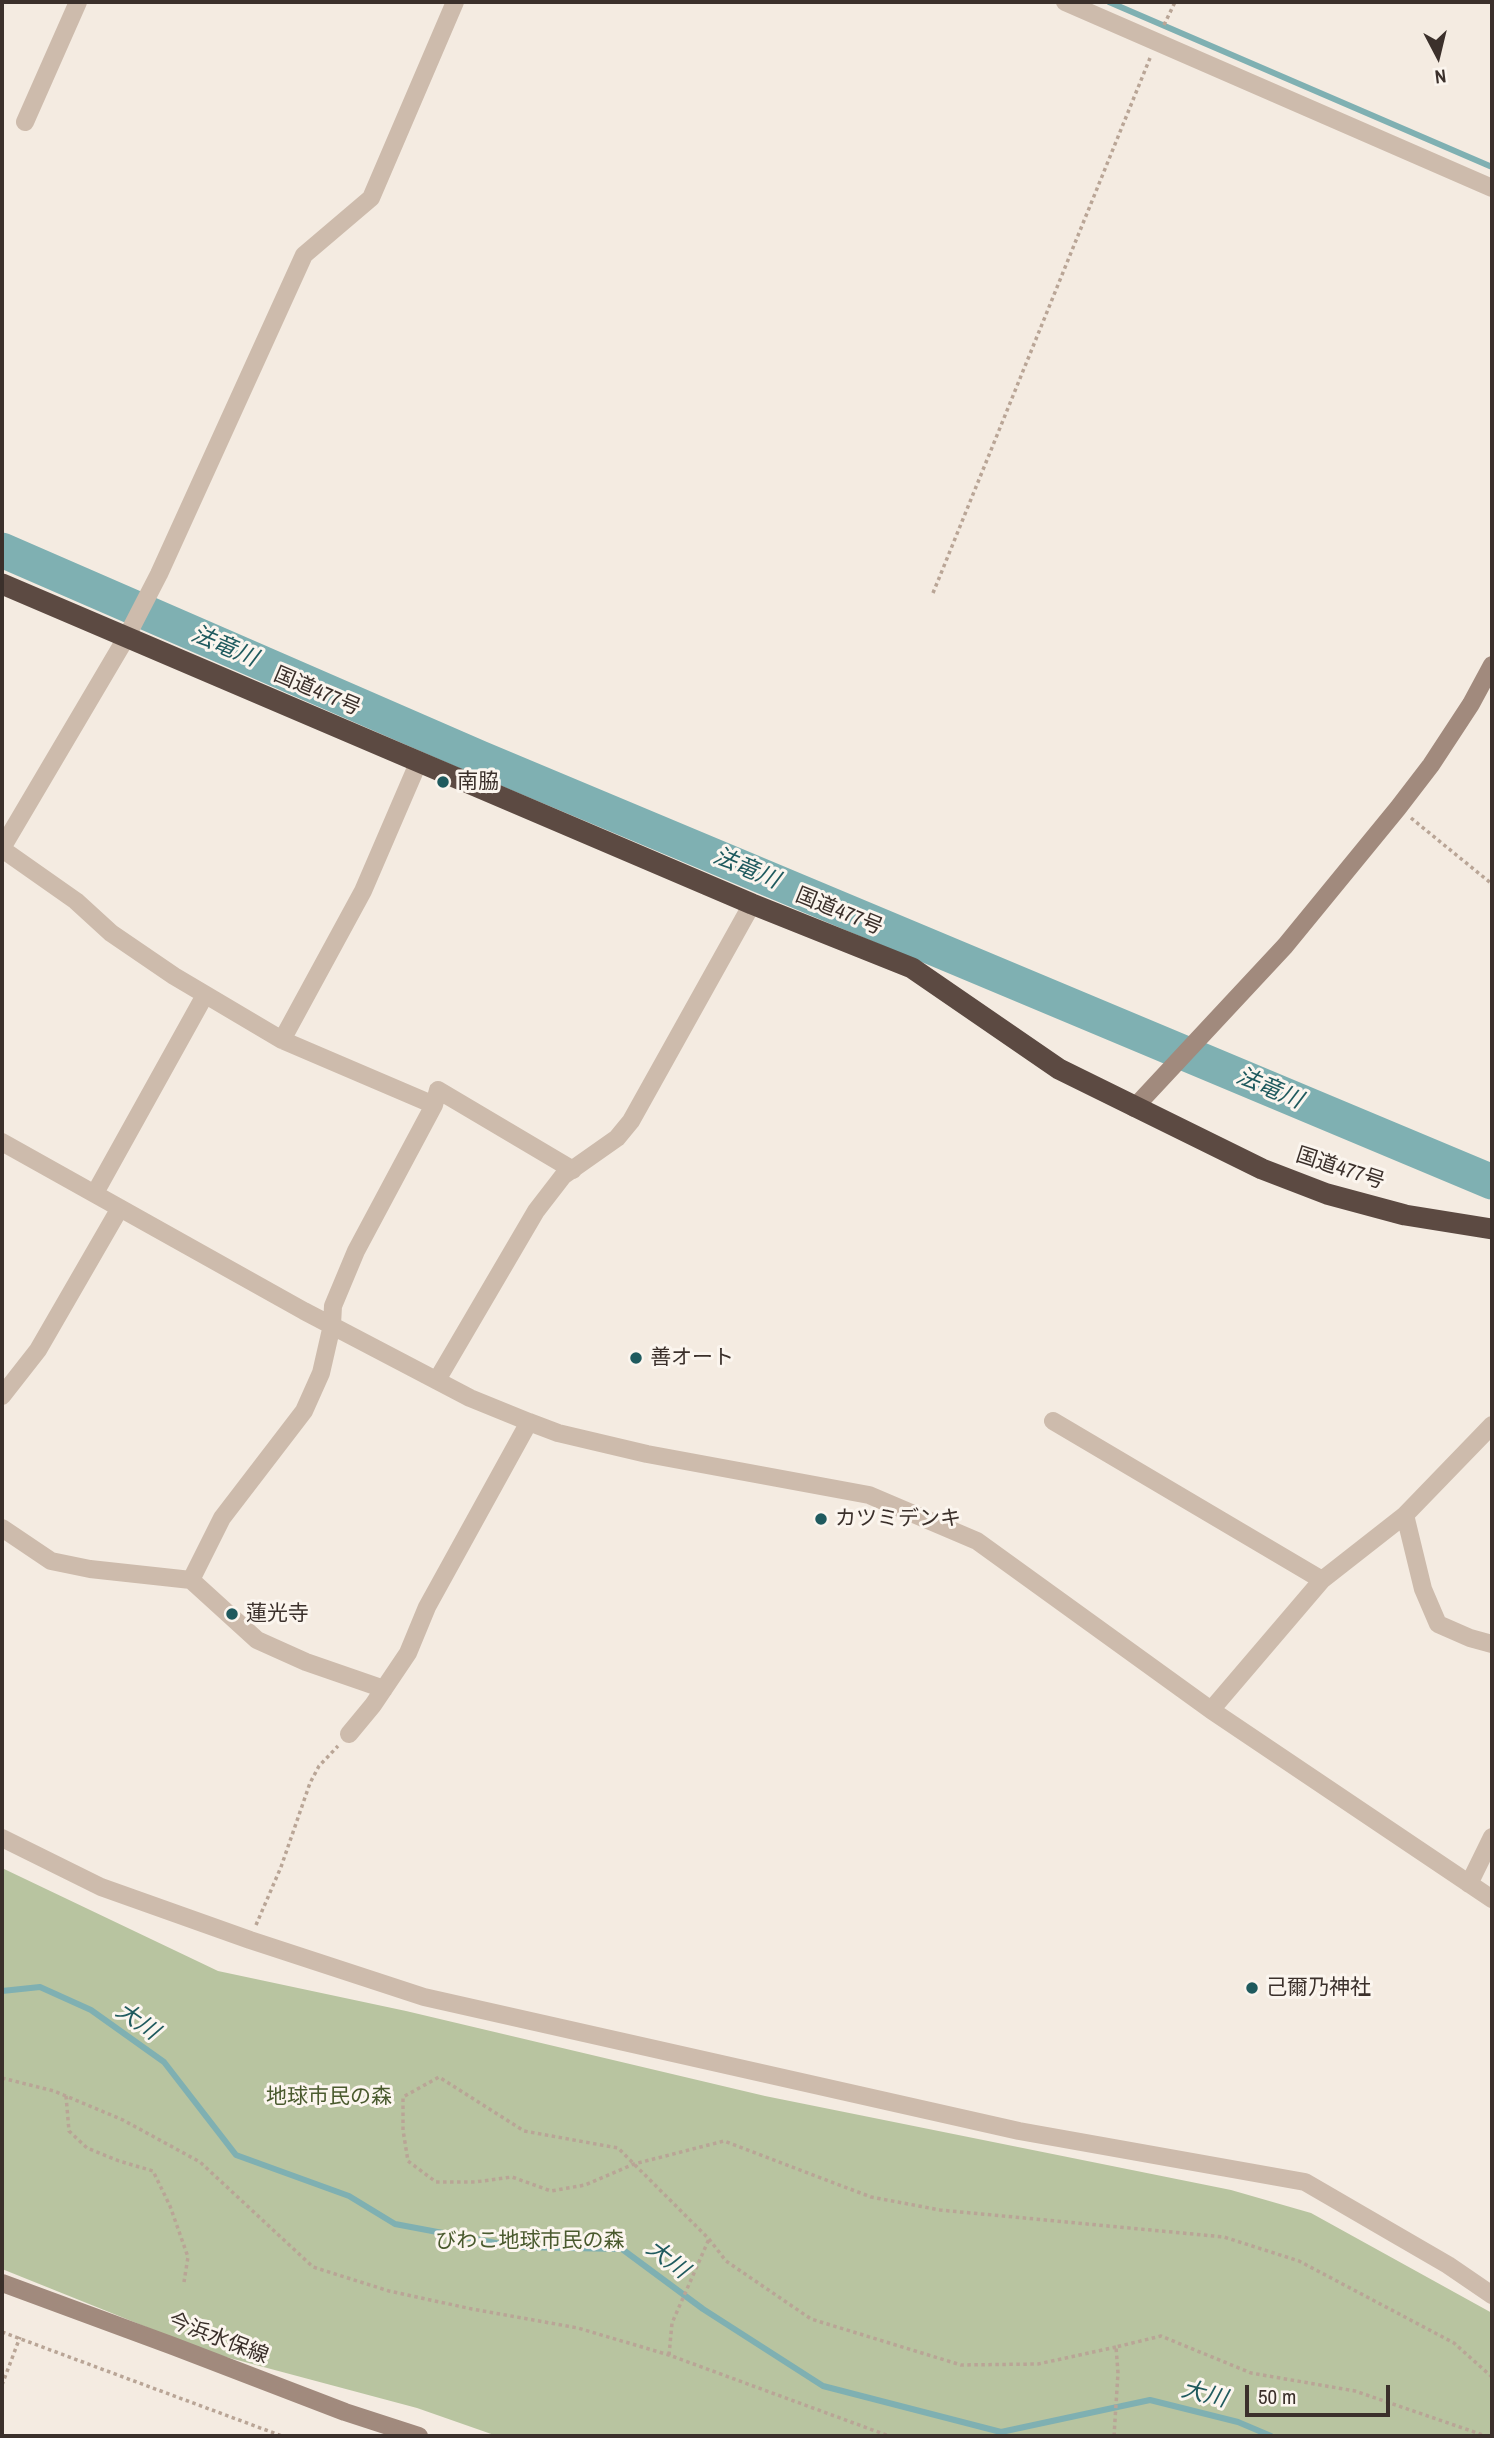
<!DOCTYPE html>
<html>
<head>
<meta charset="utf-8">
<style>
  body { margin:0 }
  #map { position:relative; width:1494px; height:2438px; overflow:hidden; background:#f4ebe1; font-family:"Archivo Narrow",sans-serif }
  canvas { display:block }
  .frame { position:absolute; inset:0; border:4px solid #3b302b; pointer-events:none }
  .north { position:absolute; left:1403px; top:21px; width:70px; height:70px; -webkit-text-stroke:5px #fbf5ee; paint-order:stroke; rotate:173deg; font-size:19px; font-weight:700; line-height:28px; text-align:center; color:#3b302b }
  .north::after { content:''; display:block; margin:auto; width:24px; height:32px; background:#3b302b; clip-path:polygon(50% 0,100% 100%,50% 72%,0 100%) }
  .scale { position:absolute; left:1245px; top:2385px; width:145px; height:32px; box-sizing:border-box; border:4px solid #3b302b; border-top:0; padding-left:9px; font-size:21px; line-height:24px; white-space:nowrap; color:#3b302b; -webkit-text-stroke:5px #fbf5ee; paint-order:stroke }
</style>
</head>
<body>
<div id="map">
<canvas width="1494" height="2438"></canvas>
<div class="frame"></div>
<div class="north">N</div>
<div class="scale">50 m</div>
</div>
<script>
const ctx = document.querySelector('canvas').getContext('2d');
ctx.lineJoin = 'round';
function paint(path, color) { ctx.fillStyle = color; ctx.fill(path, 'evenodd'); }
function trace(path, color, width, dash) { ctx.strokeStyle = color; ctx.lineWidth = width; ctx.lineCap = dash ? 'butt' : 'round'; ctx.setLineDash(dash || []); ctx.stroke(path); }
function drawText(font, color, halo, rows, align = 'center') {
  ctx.font = font + ' "Archivo Narrow","Noto Sans JP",sans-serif'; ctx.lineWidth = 6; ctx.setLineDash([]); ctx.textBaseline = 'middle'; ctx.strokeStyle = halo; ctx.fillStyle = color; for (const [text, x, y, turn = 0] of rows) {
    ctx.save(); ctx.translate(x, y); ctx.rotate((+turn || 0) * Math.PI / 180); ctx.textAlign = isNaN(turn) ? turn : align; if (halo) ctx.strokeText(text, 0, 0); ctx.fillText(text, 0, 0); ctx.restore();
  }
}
paint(new Path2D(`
  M2,1868l216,103 188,40 359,85 466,94 80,23 181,100v123h-995l-80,-28 -206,-55 -209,-84z`), '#b8c4a0');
trace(new Path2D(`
  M1109,2l383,165
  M2,1991l38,-4 51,23 73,52 72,93 113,41 46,28 122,23 105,2 81,60 120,77 178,46 149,-32 88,22 33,14`), '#7fb0b2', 6);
trace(new Path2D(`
  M2,550l478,208 1012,424`), '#7fb0b2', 35);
trace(new Path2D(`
  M1164,25l11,-23
  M933,593l217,-535
  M1411,818l81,66
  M256,1925l25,-58 29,-84 9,-17 19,-20
  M2,2078l52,13 69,29 77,42 113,105 76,24 83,18 106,19 91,27 220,81
  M66,2096l3,35 18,17 32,13 34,10 17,35 18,51 -4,25
  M2,2332l280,104
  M1116,2347l-78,17 -77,1 -150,-46 -85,-58 -17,-22 -91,-91 -94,-17 -85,-54 -36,20v33l5,31 28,21h39l37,-5 39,14 34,-6 49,-21 90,-23 147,56 69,13 284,27 75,24 155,82 38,34
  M669,2355l3,-32 37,-84
  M2,2385l18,-48
  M1114,2436l4,-63 -2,-26 45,-11 90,37 104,18 131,45`), '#b9a596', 3.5, [3.5, 3.5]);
trace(new Path2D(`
  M1065,2l427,186
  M25,122l53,-120
  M2,848l124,-210 33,-64 145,-319 67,-57 84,-196
  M2,849l74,52 35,32 63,43 108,64 81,-149 56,-130
  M282,1040l152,65
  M2,1142l302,169 166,87 59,24 29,11 89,21 222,41 108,46 234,169 281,189
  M95,1193l110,-198
  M437,1380l99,-169 27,-35 54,-38 14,-17 121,-217
  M2,1396l36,-46 82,-142
  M1053,1421l269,159
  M1405,1515l18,74 15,35 32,14 22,6
  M2,1528l49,33 39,8 101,11 66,60 49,22 78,27
  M191,1580l31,-62 82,-107 17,-38 11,-48 1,-19 23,-55 78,-146 4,-15 135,80
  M1211,1710l111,-130 83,-65 87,-90
  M349,1734l24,-29 35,-52 19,-46 102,-185
  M2,1838l99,49 149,53 174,57 595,134 286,51 143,83 44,30
  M1469,1884l23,-47`), '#cdbbac', 18);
trace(new Path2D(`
  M1134,1108l151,-162 113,-138 33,-43 40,-61 21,-39
  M2,2283l171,63 172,66 74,24`), '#a18a7d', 18);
trace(new Path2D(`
  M2,584l750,320 160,64 147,101 203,100 65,25 78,21 87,14`), '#5c4a42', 21);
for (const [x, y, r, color] of [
  [443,782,7,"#1f5a5e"],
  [636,1358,7,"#1f5a5e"],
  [821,1519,7,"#1f5a5e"],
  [232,1614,7,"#1f5a5e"],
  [1252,1988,7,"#1f5a5e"]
]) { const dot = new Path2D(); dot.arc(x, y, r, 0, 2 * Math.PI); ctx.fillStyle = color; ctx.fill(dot); trace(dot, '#fbf5ee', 2.5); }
drawText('21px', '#3b302b', '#fbf5ee', [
  ["国道477号",317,692,23],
  ["国道477号",839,912,22],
  ["国道477号",1340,1169,18],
  ["今浜水保線",218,2339,21]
]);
drawText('21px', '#3b302b', '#fbf5ee', [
  ["南脇",457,782],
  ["善オート",650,1358],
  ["カツミデンキ",835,1519],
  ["蓮光寺",246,1614],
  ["己爾乃神社",1266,1988]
], 'left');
drawText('21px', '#4a5a2e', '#fbf5ee', [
  ["地球市民の森",329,2097],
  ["びわこ地球市民の森",530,2241]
]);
drawText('italic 23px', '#1f5a5e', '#fbf5ee', [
  ["法竜川",224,647,23],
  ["法竜川",746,869,23],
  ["法竜川",1269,1089,23],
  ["大川",137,2022,35],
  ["大川",667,2260,37],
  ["大川",1204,2395,14]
]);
</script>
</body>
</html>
